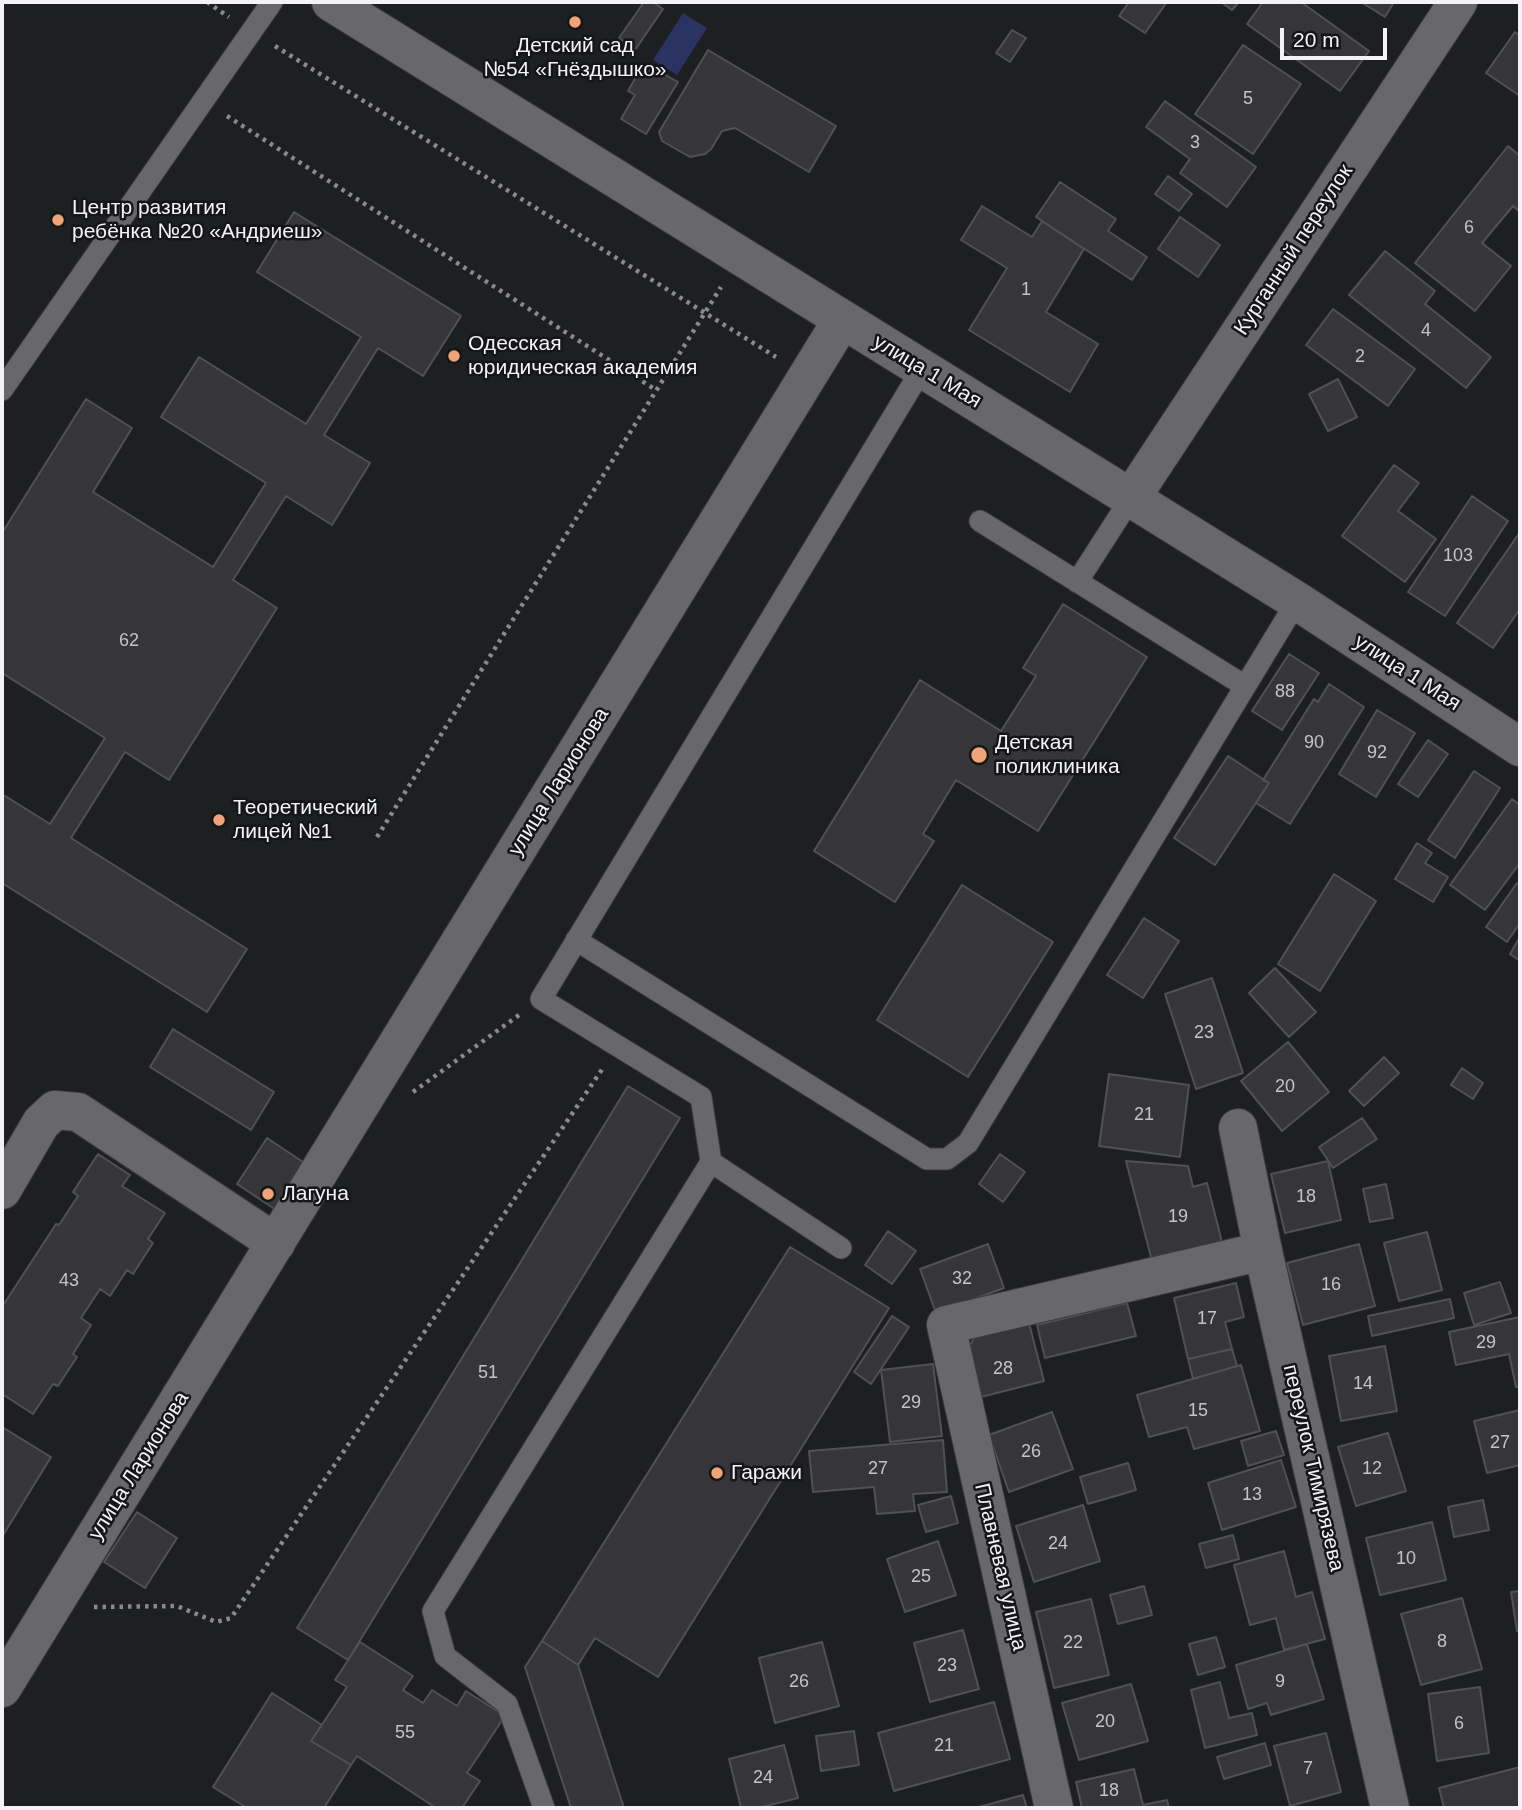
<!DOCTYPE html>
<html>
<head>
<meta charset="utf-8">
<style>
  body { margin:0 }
  #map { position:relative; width:1522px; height:1810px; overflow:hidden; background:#1e1f21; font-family:Arial,sans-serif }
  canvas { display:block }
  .frame { position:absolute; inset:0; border:4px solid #f3f3f5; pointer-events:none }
  .scale { position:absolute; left:1280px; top:28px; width:107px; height:32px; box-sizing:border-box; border:4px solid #f3f3f5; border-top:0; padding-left:9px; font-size:21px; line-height:24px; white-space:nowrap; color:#f3f3f5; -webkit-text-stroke:5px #151618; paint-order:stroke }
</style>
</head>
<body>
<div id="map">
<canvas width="1522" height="1810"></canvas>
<div class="frame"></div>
<div class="scale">20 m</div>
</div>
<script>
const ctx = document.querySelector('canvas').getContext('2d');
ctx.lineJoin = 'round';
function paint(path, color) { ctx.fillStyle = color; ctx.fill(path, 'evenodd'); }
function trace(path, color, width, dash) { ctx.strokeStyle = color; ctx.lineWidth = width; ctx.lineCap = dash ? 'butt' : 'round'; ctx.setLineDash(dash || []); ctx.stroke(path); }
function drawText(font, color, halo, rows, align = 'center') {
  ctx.font = font + ' Arial,sans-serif'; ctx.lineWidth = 5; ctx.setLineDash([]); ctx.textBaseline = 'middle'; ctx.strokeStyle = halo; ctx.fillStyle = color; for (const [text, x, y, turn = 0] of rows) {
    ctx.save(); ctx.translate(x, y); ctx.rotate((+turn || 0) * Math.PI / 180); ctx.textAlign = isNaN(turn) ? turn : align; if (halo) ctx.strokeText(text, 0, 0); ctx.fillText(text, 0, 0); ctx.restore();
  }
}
paint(new Path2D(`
  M683,13l24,15 -30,47 -24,-15z`), '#2a3362');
const building = new Path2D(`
  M644,2h9l10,7 -28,41 -16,-12z
  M1129,2h38l-22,31 -26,-17z
  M1221,2h18l-7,8z
  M1263,2h38l68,49 -29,40 -93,-67z
  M1361,2h33l-9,15z
  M1012,30l14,8 -16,24 -14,-9z
  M1515,32l5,4v60l-34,-23z
  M1243,45l58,39 -48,70 -58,-40z
  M708,50l128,76 -27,46 -74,-44 -13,3 -11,18 -6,5 -15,3 -28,-16 -3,-9z
  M652,67l26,15 -32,52 -25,-15 14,-24 -7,-4 13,-23 8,4z
  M1165,101l91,66 -29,40 -47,-34 10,-14 -44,-32z
  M1508,146l12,10v56l-7,-6 -31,37 29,23 -36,45 -60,-48z
  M1168,176l24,18 -13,17 -24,-17z
  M1060,182l56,37 -8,12 39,26 -15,23 -96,-63z
  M982,206l50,31 10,-16 42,28 -38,63 52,32 -28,48 -101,-62 38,-62 -46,-28z
  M294,212l167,104 -38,60 -45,-28 -54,87 46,28 -38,62 -46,-29 -53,84 44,28 -108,172 -44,-28 -54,86 176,111 -40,63 -205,-129v-89l48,30 55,-86 -103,-65v-140l84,-134 46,29 -39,64 120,75 53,-84 -105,-66 38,-60 107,67 55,-87 -104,-65z
  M1180,217l40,28 -22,32 -40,-28z
  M1385,251l50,40 -10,13 66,53 -25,31 -117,-93z
  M1333,309l82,60 -27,37 -82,-61z
  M1338,379l19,38 -29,14 -19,-37z
  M1394,465l25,18 -21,28 38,28 -31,43 -63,-46z
  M1472,496l36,25 -63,95 -37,-24z
  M1520,532v77l-27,39 -36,-25z
  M1063,604l84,53 -109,174 -82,-51 -33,54 11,7 -39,61 -81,-51 106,-171 81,51 35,-55 -13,-8z
  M1289,654l30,19 -37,57 -30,-19z
  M1329,684l35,23 -74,117 -34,-21 13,-20 -6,-3 51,-81 4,3z
  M1377,710l38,23 -39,64 -37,-23z
  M1428,740l20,14 -30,43 -20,-13z
  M1228,756l41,27 -54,82 -41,-27z
  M1474,771l26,17 -45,70 -27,-18z
  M1512,799l8,6v58l-35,47 -35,-25z
  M1417,843l15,10 -7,10 23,14 -15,25 -38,-23z
  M1334,874l42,27 -56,90 -42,-27z
  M1517,883l3,3v37l-13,19 -21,-15z
  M962,885l91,57 -85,135 -91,-57z
  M1144,918l35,23 -36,57 -36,-23z
  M1520,937v24l-10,-7z
  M1275,968l41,44 -27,25 -40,-44z
  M1212,978l31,95 -47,16 -31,-95z
  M173,1029l101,63 -23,38 -101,-63z
  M1288,1042l41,50 -47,39 -41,-50z
  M1384,1057l15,16 -35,33 -15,-15z
  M1462,1068l21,15 -10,16 -22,-14z
  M1109,1074l80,11 -9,72 -81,-11z
  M628,1086l52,32 -332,542 -51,-32z
  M1362,1118l15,21 -44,29 -14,-21z
  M267,1138l39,26 -30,46 -39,-26z
  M98,1154l32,21 -8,11 43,27 -17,26 5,4 -20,31 -6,-4 -17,26 -10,-7 -19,29 10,7 -18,29 4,3 -19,29 -5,-2 -20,30 -31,-20v-87l54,-83 3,1 19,-29 -5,-4z
  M1000,1154l25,18 -22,30 -24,-18z
  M1126,1161l62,5 5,21 14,-4 16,63 -70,19z
  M1328,1161l13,59 -56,13 -14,-59z
  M1386,1184l7,34 -23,4 -7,-33z
  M888,1231l28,20 -24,33 -27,-19z
  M1427,1232l15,58 -43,11 -15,-58z
  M988,1244l16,44 -68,25 -16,-44z
  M1359,1244l16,62 -72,19 -16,-62z
  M790,1247l99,61 -231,369 -63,-39 -17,27 -36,-24z
  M1500,1282l11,31 -37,12 -10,-32z
  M1236,1283l8,34 -19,5 7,27 -44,10 -14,-61z
  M1450,1299l4,19 -82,18 -4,-20z
  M1127,1303l9,33 -91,22 -8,-33z
  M892,1316l17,11 -38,57 -17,-12z
  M1520,1317v70h-4l-7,-33 -53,11 -7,-33z
  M1029,1323l15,58 -71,18 -11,-42 13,-20z
  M1385,1346l12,65 -56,10 -12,-65z
  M1232,1349l5,17 -44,13 -5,-20z
  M933,1364l9,72 -52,6 -9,-72z
  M1241,1365l19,66 -66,18 -7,-22 -38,10 -12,-42z
  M1520,1410v55l-33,8 -13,-52z
  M1052,1412l21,57 -64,23 -20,-57z
  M2,1427l49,30 -49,80z
  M1276,1431l8,24 -36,11 -7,-25z
  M1388,1433l18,58 -50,15 -18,-59z
  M943,1440l4,52 -34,2 2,17 -38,3 -3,-27 -61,5 -4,-41z
  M1281,1460l15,47 -74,23 -14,-47z
  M1128,1463l8,27 -48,14 -8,-27z
  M951,1496l7,27 -32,9 -8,-27z
  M1483,1500l6,30 -35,7 -6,-30z
  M1083,1505l17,56 -66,21 -18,-56z
  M137,1512l40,26 -32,50 -41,-26z
  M1432,1522l14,58 -66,15 -14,-57z
  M1233,1535l6,24 -33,9 -7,-24z
  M938,1541l18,54 -51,17 -18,-53z
  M1284,1551l12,46 16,-5 13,47 -41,11 -8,-32 -26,7 -16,-60z
  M1144,1586l8,29 -34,9 -8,-29z
  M1520,1591v39l-3,1 -6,-39z
  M1462,1598l20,71 -61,16 -20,-71z
  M1091,1599l18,76 -55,13 -18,-76z
  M963,1630l16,59 -49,13 -16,-59z
  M1216,1637l9,30 -27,8 -9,-31z
  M542,1641l36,24 46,143h-53l-46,-141z
  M360,1642l53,34 -10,14 20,13 9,-13 25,16 9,-15 39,25 -38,57 13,8 -18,27h-26l-79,-52 -6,9 -40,-24 36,-54 -12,-7z
  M822,1642l17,64 -64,17 -16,-65z
  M1307,1644l17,55 -53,16 -4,-12 -19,6 -12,-44z
  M1220,1682l9,36 23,-5 5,22 -52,13 -14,-58z
  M1131,1684l17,57 -69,19 -17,-57z
  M1480,1687l9,66 -52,8 -9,-67z
  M272,1693l50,32 -11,16 40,24 -27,43h-77l-34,-21z
  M994,1702l16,57 -116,32 -16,-58z
  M854,1731l5,34 -38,6 -5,-35z
  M1326,1733l15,59 -51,14 -16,-60z
  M1265,1743l6,22 -47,14 -7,-22z
  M784,1745l14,53 -40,10h-17l-12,-49z
  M1520,1767v41h-76l-5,-20z
  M1134,1769l9,36 24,-5 2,8h-87l-6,-26z
  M1023,1795l4,13h-52z`);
paint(building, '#363639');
trace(building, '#505154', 2);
const lane = new Path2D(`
  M2,390l270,-388
  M980,521l265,165
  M1077,582l54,-84
  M576,940l351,219h20l21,-16 329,-542
  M711,1162l130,86
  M544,1808l-37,-104 -62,-48 -12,-45 278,-449 -10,-65 -160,-98 381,-630`);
const street = new Path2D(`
  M331,2l966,599 223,146
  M1131,498l327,-496
  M1238,1128l25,123 127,557
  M2,1190l39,-67 14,-13 23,2 198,131
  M2,1688l840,-1368
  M1054,1808l-108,-483 317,-74`);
trace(lane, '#3c3c3e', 23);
trace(street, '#3c3c3e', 40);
trace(new Path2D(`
  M207,2l22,15
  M275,46l501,311
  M227,116l429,274
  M377,837l344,-550
  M413,1092l106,-77
  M94,1607l83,-1 39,16 15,-4 372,-550`), '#8a8a8c', 4.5, [3.5, 5]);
trace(lane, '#68686c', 21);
trace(street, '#68686c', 38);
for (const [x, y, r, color] of [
  [575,22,7,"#efa377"],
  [58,220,7,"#efa377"],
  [454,356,7,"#efa377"],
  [979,755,9,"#efa377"],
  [219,820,7,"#efa377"],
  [268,1194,7,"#efa377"],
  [717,1473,7,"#efa377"]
]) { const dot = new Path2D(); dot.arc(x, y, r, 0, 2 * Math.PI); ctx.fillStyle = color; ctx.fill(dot); trace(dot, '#151618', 2.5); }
drawText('18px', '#c4c4c6', null, [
  ["5",1248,99],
  ["3",1195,143],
  ["6",1469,228],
  ["1",1026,290],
  ["4",1426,331],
  ["2",1360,357],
  ["103",1458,556],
  ["62",129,641],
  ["88",1285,692],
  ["90",1314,743],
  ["92",1377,753],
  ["23",1204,1033],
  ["20",1285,1087],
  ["21",1144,1115],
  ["18",1306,1197],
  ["19",1178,1217],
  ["32",962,1279],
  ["43",69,1281],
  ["16",1331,1285],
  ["17",1207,1319],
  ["29",1486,1343],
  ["28",1003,1369],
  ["51",488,1373],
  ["14",1363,1384],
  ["29",911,1403],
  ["15",1198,1411],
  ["27",1500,1443],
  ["26",1031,1452],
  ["27",878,1469],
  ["12",1372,1469],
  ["13",1252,1495],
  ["24",1058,1544],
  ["10",1406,1559],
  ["25",921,1577],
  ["8",1442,1642],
  ["22",1073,1643],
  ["23",947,1666],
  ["26",799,1682],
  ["9",1280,1682],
  ["20",1105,1722],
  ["6",1459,1724],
  ["55",405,1733],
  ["21",944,1746],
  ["7",1308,1769],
  ["24",763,1778],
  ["18",1109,1791]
]);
drawText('21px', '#f3f3f5', '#151618', [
  ["Детский сад",575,46,"center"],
  ["№54 «Гнёздышко»",575,70,"center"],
  ["Центр развития",72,208],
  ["ребёнка №20 «Андриеш»",72,232],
  ["Одесская",468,344],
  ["юридическая академия",468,368],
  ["Детская",995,743],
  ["поликлиника",995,767],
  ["Теоретический",233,808],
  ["лицей №1",233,832],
  ["Лагуна",282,1194],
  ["Гаражи",731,1473]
], 'left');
drawText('21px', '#f3f3f5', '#151618', [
  ["Курганный переулок",1294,250,-57],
  ["улица 1 Мая",927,372,31],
  ["улица 1 Мая",1407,673,33],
  ["улица Ларионова",559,782,-58],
  ["улица Ларионова",139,1466,-58],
  ["переулок Тимирязева",1313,1468,77],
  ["Плавневая улица",1000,1567,77]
]);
</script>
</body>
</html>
